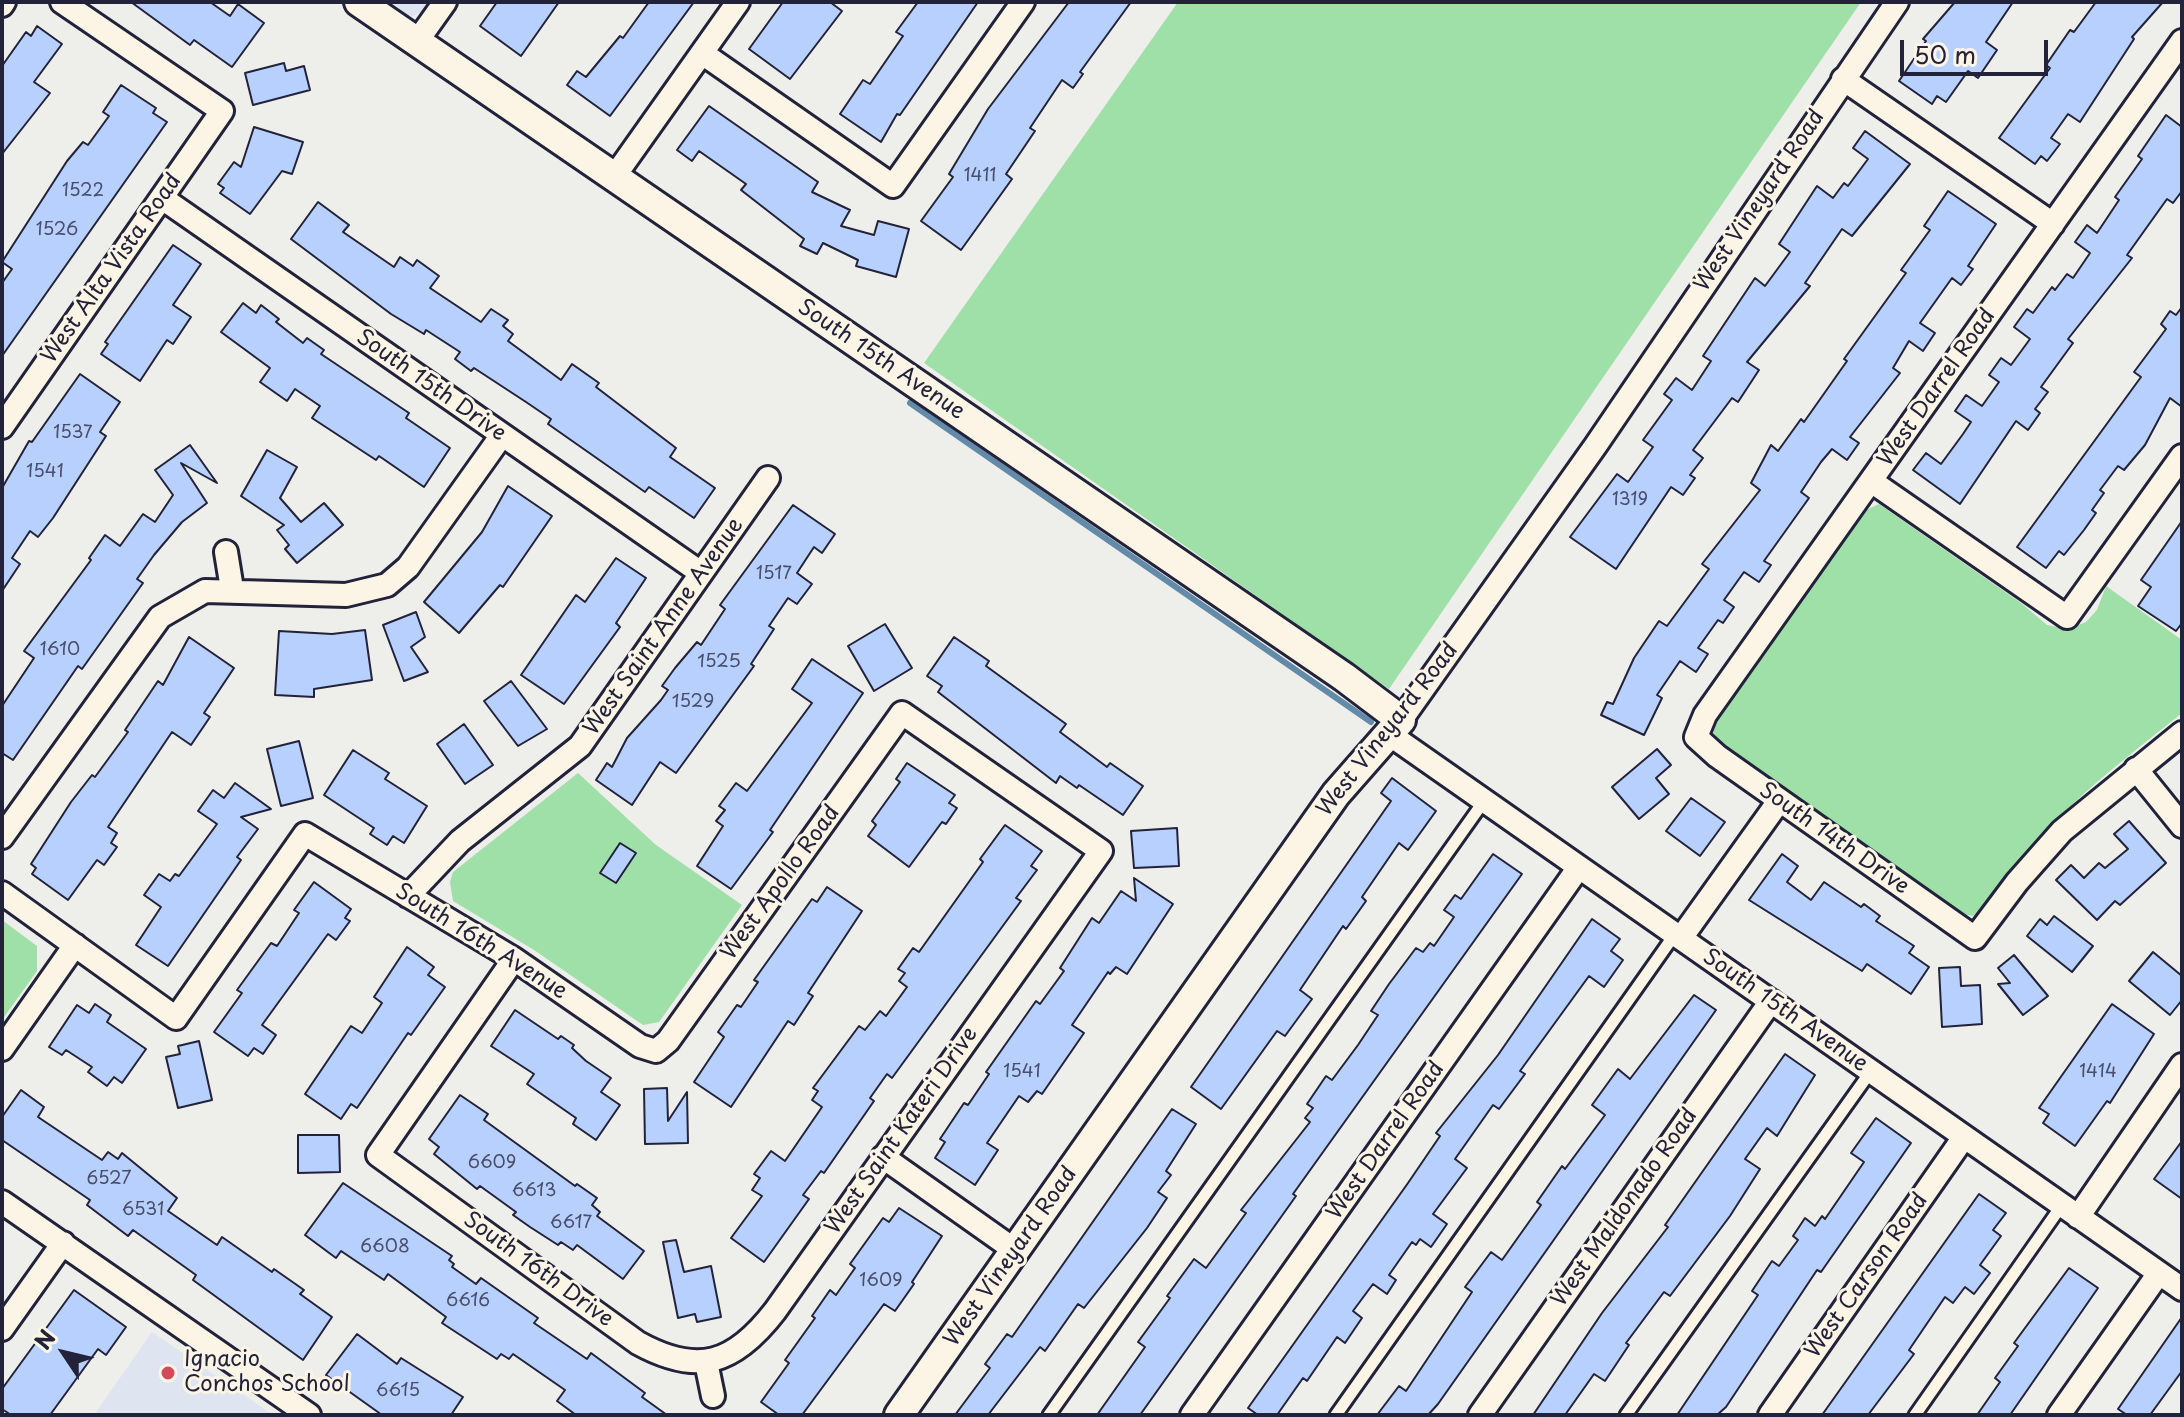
<!DOCTYPE html>
<html>
<head>
<meta charset="utf-8">
<style>
  body { margin:0 }
  #map { position:relative; width:2184px; height:1417px; overflow:hidden; background:#eeeeea; font-family:"Playpen Sans",sans-serif }
  canvas { display:block }
  .frame { position:absolute; inset:0; border:4px solid #22223b; pointer-events:none }
  .north { position:absolute; left:24px; top:1313px; width:80px; height:80px; -webkit-text-stroke:6px #fcf5e5; paint-order:stroke; rotate:305deg; font-size:22px; font-weight:700; line-height:32px; text-align:center; color:#22223b }
  .north::after { content:''; display:block; margin:auto; width:28px; height:36px; background:#22223b; clip-path:polygon(50% 0,100% 100%,50% 72%,0 100%) }
  .scale { position:absolute; left:1900px; top:40px; width:148px; height:36px; box-sizing:border-box; border:4px solid #22223b; border-top:0; padding-left:10px; font-size:24px; line-height:28px; white-space:nowrap; color:#22223b; -webkit-text-stroke:6px #fcf5e5; paint-order:stroke }
</style>
</head>
<body>
<div id="map">
<canvas width="2184" height="1417"></canvas>
<div class="frame"></div>
<div class="north">N</div>
<div class="scale">50 m</div>
</div>
<script>
const ctx = document.querySelector('canvas').getContext('2d');
ctx.lineJoin = 'round';
function paint(path, color) { ctx.fillStyle = color; ctx.fill(path, 'evenodd'); }
function trace(path, color, width, dash) { ctx.strokeStyle = color; ctx.lineWidth = width; ctx.lineCap = dash ? 'butt' : 'round'; ctx.setLineDash(dash || []); ctx.stroke(path); }
function drawText(font, color, halo, rows, align = 'center') {
  ctx.font = font + ' "Playpen Sans",sans-serif'; ctx.lineWidth = 6; ctx.setLineDash([]); ctx.textBaseline = 'middle'; ctx.strokeStyle = halo; ctx.fillStyle = color; for (const [text, x, y, turn = 0] of rows) {
    ctx.save(); ctx.translate(x, y); ctx.rotate((+turn || 0) * Math.PI / 180); ctx.textAlign = isNaN(turn) ? turn : align; if (halo) ctx.strokeText(text, 0, 0); ctx.fillText(text, 0, 0); ctx.restore();
  }
}
paint(new Path2D(`
  M377,2h51l-7,10 -12,6 -10,-1z
  M152,1332l121,83h-179z`), '#dee5f0');
paint(new Path2D(`
  M1178,2h683l-472,687 -465,-326z
  M1879,504l142,99 26,22 21,4 18,-7 11,-12 9,-24 76,54v73c-75,60 -147,114 -199,197l-10,6 -20,-4 -232,-164 -9,-10 5,-22 147,-205z
  M578,773l78,72 86,60 -83,117 -16,3 -109,-75 -81,-49 -3,-19 3,-10z
  M2,920l35,26v25l-35,49z`), '#9fdfa8');
trace(new Path2D(`
  M910,403l461,319`), '#638aa8', 6);
const building = new Path2D(`
  M131,2h79l20,14 8,-12 26,19 -32,44 -38,-27 -4,5z
  M497,2h62l-38,54 -41,-30z
  M649,2h45l-84,114 -43,-31 10,-14 9,6 34,-41 3,2z
  M783,2h47l12,9 -52,68 -41,-30z
  M918,2h60l-78,113 -3,-1 -16,28 -41,-28 23,-34 7,4 33,-48 -7,-4z
  M1069,2h62l-51,70 3,2 -10,14 -11,-8 -32,48 5,3 -29,43 6,5 -51,71 -40,-29 32,-44 -4,-3 39,-65z
  M1955,2h58l-27,40 11,8 -19,28 -10,-7 -22,31 -9,-6 -5,8 -33,-23 27,-40 -3,-2z
  M2096,2h67l-31,35 2,2 -54,83 -12,-8 -17,24 9,6 -13,17 -6,-5 -6,8 -36,-26 51,-70 -4,-3 24,-35 4,2z
  M37,26l25,18 -28,38 16,11 -48,61v-88l24,-34 5,4z
  M284,63l2,8 18,-5 6,24 -57,15 -8,-32z
  M121,85l35,23 -3,5 14,9 -165,234v-73l10,-14 -10,-7 65,-101 16,-19 5,3 21,-29 -6,-4z
  M709,106l109,76 -6,10 38,18 -9,16 33,9 4,-14 31,8 -13,48 -40,-11 2,-6 -35,-17 -6,11 -17,-8 4,-7 -63,-49 5,-6 -47,-33 -7,10 -15,-11z
  M2166,115l16,12v64l-9,12 -6,-4 -40,56 5,3 -64,81 5,4 -32,44 7,5 -13,17 5,4 -12,17 -12,-9 -56,83 -47,-34 13,-17 15,11 22,-30 8,-12 -16,-11 11,-16 16,11 17,-24 -10,-7 12,-17 10,7 19,-26 -16,-12 13,-18 6,4 19,-26 3,3 12,-16 6,4 17,-25 -15,-11 12,-17 10,8 22,-33 -4,-3 27,-38 -4,-3z
  M254,127l49,15 -11,32 -10,-3 -32,43 -30,-21 4,-5 -6,-4 16,-22 7,5z
  M1865,131l45,33 -58,72 -10,-7 -37,54 5,3 -63,76 12,8 -21,32 -6,-4 -39,52 10,8 -13,17 5,3 -12,17 -12,-8 -55,82 -46,-32 47,-63 11,8 25,-35 -10,-7 29,-40 -8,-6 12,-16 16,12 19,-29 -8,-5 52,-78 10,8 25,-34 -11,-8 38,-58 16,12 11,-15 4,3 20,-27 -15,-11z
  M1948,191l48,33 -28,42 5,3 -12,16 -9,-7 -32,45 15,10 -12,18 -14,-10 -16,27 7,5 -50,64 9,6 -12,17 -15,-11 -11,13 -20,30 8,6 -45,63 7,4 -12,17 -15,-10 -20,28 10,7 -11,16 -5,-3 -20,28 10,6 -12,18 -16,-11 -23,34 5,3 -18,37 -43,-20 6,-13 6,2 21,-46 25,-37 8,5 42,-57 -7,-5 58,-74 -9,-7 20,-38 7,6 23,-32 3,3 43,-61 -3,-2 62,-86 -5,-3 29,-40 -6,-4z
  M318,202l31,23 -6,7 51,35 6,-10 13,9 4,-6 22,16 -9,12 51,34 10,-13 17,11 -5,6 10,8 -5,7 53,39 11,-16 27,19 -3,4 80,61 -6,9 45,31 -21,30 -45,-31 -4,5 -97,-68 3,-5 -25,-17 -52,-34 -3,3 -16,-12 5,-7 -34,-22 -2,4 -33,-20 -100,-75z
  M173,245l28,19 -28,41 18,12 -18,27 -6,-4 -27,41 -39,-27 7,-10 -3,-2z
  M243,303l13,10 5,-8 18,14 -3,3 27,21 4,-5 17,12 -3,4 88,59 -3,5 44,30 -26,39 -45,-31 -3,4 -64,-42 8,-12 -25,-17 -8,12 -27,-19 10,-14 -49,-36z
  M2182,307v100l-12,-9 -25,47 -21,25 -6,-4 -18,24 4,3 -12,17 4,3 -12,17 -20,25 -5,-4 -13,17 -29,-21 124,-170 -7,-5 32,-43 -5,-5 9,-13 6,4z
  M80,374l40,28 -20,30 6,4 -53,82 -15,19 -8,-6 -18,27 8,6 -18,27v-103l27,-47 3,1z
  M190,445l27,38 -36,-20 26,40 -25,19 -28,33 -17,24 6,4 -61,86 -4,-3 -65,94 -11,-7v-47l32,-48 -10,-7 67,-91 -2,-2 16,-23 15,11 23,-32 12,8 18,-27 -18,-25z
  M267,450l30,17 -17,31 21,24 23,-19 19,22 -46,38 -12,-14 4,-4 -12,-15 7,-5 -43,-29z
  M508,486l44,30 -49,71 -3,-2 -41,48 -35,-31 58,-70z
  M793,505l42,29 -13,19 -8,-6 -17,26 15,11 -15,20 -9,-6 -19,28 5,3 -23,35 3,2 -78,107 -16,-11 -28,43 -36,-25 11,-17 5,4 15,-29 34,-38 7,-10 -6,-4 13,-18 22,-26 4,3 24,-36 -5,-4z
  M2182,521v102l-6,8 -38,-25 13,-19 -10,-7z
  M616,558l30,20 -30,45 4,4 -56,77 -43,-29 55,-80 9,7z
  M416,612l9,25 -14,10 17,25 -24,9 -21,-56z
  M885,624l27,44 -38,23 -26,-45z
  M365,630l7,50 -58,9v8l-39,-2 4,-64 53,3z
  M189,637l45,31 -30,45 6,4 -19,28 -19,-13 -64,95 9,6 -6,10 6,4 -13,18 -7,-5 -29,40 -36,-26 4,-6 -5,-4 40,-62 21,-27 3,2 33,-45 -3,-2 33,-49 5,4z
  M954,637l35,24 -3,5 80,58 -6,8 47,35 3,-4 33,23 -20,29 -44,-30 -2,3 -17,-12 -4,7 -118,-91 4,-6 -15,-10z
  M812,659l51,34 -93,137 3,2 -42,57 -34,-23 26,-40 -7,-5 9,-11 -6,-4 17,-23 11,8 65,-88 -20,-14z
  M511,681l36,48 -29,17 -34,-45z
  M464,724l29,41 -28,19 -28,-40z
  M299,741l14,57 -32,8 -14,-57z
  M1657,749l14,16 -15,13 13,16 -30,25 -27,-32z
  M353,750l36,23 -4,6 42,27 -23,37 -11,-7 -6,9 -17,-11 4,-6 -50,-33z
  M907,763l48,32 -6,8 8,5 -11,16 -4,-2 -33,45 -41,-31 8,-11 -4,-4 28,-39 -4,-3z
  M1392,778l44,33 -28,39 -9,-7 -37,54 4,4 -20,28 -3,-3 -43,64 12,9 -27,37 -8,-5 -56,78 -30,-22 200,-286 -10,-8z
  M235,783l36,26 -30,8 17,12 -21,28 4,3 -73,106 -32,-21 25,-38 -17,-12 15,-21 11,7 5,-7 4,2 38,-52 -19,-13 15,-21 11,8z
  M1691,798l34,24 -25,34 -34,-25z
  M2129,821l37,42 -46,42 -5,-4 -18,19 -41,-40 15,-15 13,13 15,-15 6,5 23,-19 -14,-15z
  M1005,825l37,26 -11,15 6,4 -21,28 5,3 -129,177 -5,-4 -17,24 4,3 -50,72 -3,-2 -18,24 6,4 -45,63 -33,-24 31,-42 -10,-6 8,-12 -6,-4 17,-23 14,10 37,-54 -10,-7 6,-9 -5,-3 46,-62 6,4 15,-19 6,5 21,-29 -8,-6 6,-8 -7,-4 15,-21 6,4 64,-90 -3,-3z
  M1177,828l2,38 -45,2 -3,-37z
  M620,843l16,10 -20,30 -16,-10z
  M1493,854l29,20 -229,320 3,2 -156,219h-43l48,-68 -7,-5 32,-44 -3,-2 27,-37 12,9 40,-55 -5,-3 69,-88 -5,-4 8,-10 -6,-4 19,-28 6,4 26,-35 20,-30 -7,-4 18,-27 27,-36 7,4 7,-9 4,3 20,-29 -10,-7 11,-15 6,4z
  M1782,854l16,12 -11,16 24,18 13,-18 37,25 3,-3 16,12 -4,5 38,25 -5,7 20,14 -18,27 -44,-30 -5,7 -113,-71z
  M1134,878l39,26 -46,70 -11,-7 -6,7 -2,-2 -36,53 12,8 -42,61 -5,-3 -9,11 -9,-6 -32,47 11,7 -23,35 -40,-27 10,-16 -5,-3 24,-36 4,2 21,-31 -3,-2 50,-71 4,3 24,-33 -4,-3 32,-50 7,5 22,-32 15,10z
  M314,882l37,27 -6,9 5,3 -14,19 -8,-6 -66,91 14,10 -13,19 -9,-6 -6,8 -34,-24 28,-39 -5,-3 34,-47 6,3 22,-33 -5,-3z
  M827,887l35,24 -54,82 5,3 -19,29 -6,-4 -57,86 -37,-25 30,-45 -6,-5 19,-27 4,2 17,-25 -4,-2 58,-81 5,3z
  M2054,916l39,30 -21,26 -45,-36 13,-17 7,6z
  M1592,919l28,20 -9,12 12,9 -19,27 -15,-11 -69,95 5,3 -26,35 -6,-4 -38,54 12,9 -34,46 14,10 -16,23 -11,-8 -4,6 -4,-3 -23,33 7,5 -9,14 -14,-10 -20,27 9,7 -17,25 -8,-6 -30,44 -4,-3 -26,37h-19l-10,-7 160,-225 32,-47 -4,-3 62,-78z
  M407,947l27,20 -6,8 17,12 -34,48 -3,-2 -51,75 -6,-4 -10,15 -36,-25 46,-68 11,7 20,-30 -8,-6z
  M2153,952l29,24v24l-12,15 -41,-34z
  M2014,955l34,41 -25,19 -25,-31 12,-1 -12,-15z
  M1960,967l1,19 19,-1 2,39 -40,3 -3,-59z
  M1694,995l22,15 -278,394 -10,11h-51l22,-29 7,5 66,-99 -7,-5 26,-35 11,8 39,-55 -4,-3 25,-36 3,3 40,-54 -13,-10 26,-36 12,10z
  M95,1004l16,11 -4,7 39,27 -24,34 -8,-6 -7,9 -19,-14 4,-5 -26,-17 -4,5 -13,-8 28,-42 12,8z
  M2112,1004l42,30 -44,69 -3,-2 -32,45 -32,-23 6,-9 -10,-6z
  M515,1010l43,29 3,-3 13,9 -2,3 14,13 25,17 -10,14 19,13 -24,35 -23,-16 3,-6 -49,-34 7,-10 -43,-28z
  M199,1041l13,59 -34,8 -12,-51 14,-3 -2,-8z
  M1785,1054l30,21 -38,61 -10,-8 -22,31 15,10 -30,47 -60,80 -6,-4 -38,51 3,2 -24,36 -11,-7 -29,41h-32l69,-102 66,-86 -3,-2z
  M667,1088l1,33 19,-29 1,51 -43,1 -1,-55z
  M21,1090l23,17 -6,10 64,43 6,-8 10,7 4,-6 55,45 -9,13 49,34 5,-8 50,35 2,-3 30,21 -4,4 32,23 -29,43 -110,-80 3,-5 -63,-45 -5,6 -41,-31 3,-5 -88,-60v-23z
  M460,1095l28,19 -4,6 91,66 2,-2 20,14 -5,7 8,7 -3,4 47,35 -21,28 -46,-34 -4,5 -12,-8 -3,3 -28,-18 -17,-12 3,-3 -36,-26 -3,3 -43,-35 5,-7 -10,-8z
  M1172,1109l24,15 -30,47 5,4 -13,17 9,6 -20,30 -63,80 -6,-4 -33,47 -5,-4 -52,68h-33l35,-47 -5,-4 22,-30 5,3z
  M1876,1118l35,25 -90,129 -4,-2 -91,137 -9,8h-40l81,-120 -6,-4 20,-30 7,5 19,-26 -5,-4 12,-18 10,8 7,-10 3,3 39,-57 -13,-9z
  M298,1135h41l1,37 -42,1z
  M2182,1141v58l-28,-20z
  M343,1183l109,73 -3,4 5,4 -2,3 24,17 5,-6 57,40 -4,5 53,36 4,-6 54,40 -3,4 25,18h-91l-19,-14 8,-11 -52,-36 -4,5 -8,-5 -4,5 -55,-36 4,-6 -58,-43 -4,6 -43,-29 -5,7 -31,-23z
  M1979,1194l27,19 -13,17 8,6 -21,29 10,8 -16,21 -9,-7 -12,16 -8,-6 -36,53 5,4 -46,61h-46z
  M899,1208l43,28 -30,46 2,2 -19,27 -11,-7 -82,111h-23l-18,-13 28,-39 -4,-3 30,-42 -3,-2 18,-26 6,5 19,-27 -5,-4 33,-46 6,4z
  M676,1240l8,32 27,-6 10,51 -24,5 -2,-8 -17,4 -15,-76z
  M2069,1268l29,20 -88,127h-33l23,-33 -5,-4 23,-32 -4,-3z
  M74,1290l52,37 -20,28 -8,-6 -48,66h-39l-9,-6v-20z
  M2182,1317v54l-32,44h-23l-9,-6z
  M357,1334l40,30 4,-6 62,39 -12,18h-69l-56,-40z`);
paint(building, '#b8d0fe');
trace(building, '#22223b', 2);
const service = new Path2D(`
  M1049,1415l435,-614
  M1336,1415l339,-481
  M1626,1415l245,-344
  M1915,1415l147,-210`);
const minor = new Path2D(`
  M2,5l2,-3
  M418,40l27,-38
  M2182,41l-477,674 -9,22 21,19 258,182 42,-56 45,-51 120,-98
  M702,53l191,133 130,-184
  M1843,79l210,145
  M614,177l124,-175
  M162,198l539,375
  M2,427l220,-316 -160,-109
  M1871,481l196,136 115,-161
  M226,552l6,37
  M1401,720l195,-275 301,-443
  M1389,734l793,555
  M2136,769l46,57
  M2,837l158,-220 45,-26 141,4 41,-10 21,-18 94,-132
  M2,893l174,125 129,-184 209,125 126,87 16,5 12,-10 234,-328 199,138 -326,460c-41,53 -77,65 -137,32l-260,-188 136,-196
  M408,896l52,-55 120,-95 188,-268
  M1681,938l98,-137
  M2,1049l73,-104
  M883,1157l133,94
  M2,1202l307,213
  M2078,1217l104,-152
  M2,1329l61,-86
  M706,1362l7,34
  M1192,1415l387,-548
  M1480,1415l291,-414
  M1770,1415l194,-278
  M2059,1415l100,-142`);
const tertiary = new Path2D(`
  M359,2l985,675 57,43 -65,74 -437,621`);
trace(service, '#22223b', 17);
trace(minor, '#22223b', 28);
trace(tertiary, '#22223b', 34);
trace(service, '#fcf5e5', 11);
trace(minor, '#fcf5e5', 22);
trace(tertiary, '#fcf5e5', 28);
for (const [x, y, r, color] of [
  [168,1373,8,"#d1495b"]
]) { const dot = new Path2D(); dot.arc(x, y, r, 0, 2 * Math.PI); ctx.fillStyle = color; ctx.fill(dot); trace(dot, '#fcf5e5', 3); }
drawText('18px', '#484e6c', null, [
  ["1411",980,176],
  ["1522",83,191],
  ["1526",57,230],
  ["1537",73,433],
  ["1541",45,472],
  ["1319",1630,500],
  ["1517",774,574],
  ["1610",60,650],
  ["1525",719,662],
  ["1529",693,702],
  ["1541",1022,1072],
  ["1414",2098,1072],
  ["6609",492,1163],
  ["6527",109,1179],
  ["6613",534,1191],
  ["6531",143,1210],
  ["6617",571,1223],
  ["6608",385,1247],
  ["1609",881,1281],
  ["6616",468,1301],
  ["6615",398,1391]
]);
drawText('22px', '#22223b', '#fcf5e5', [
  ["West Vineyard Road",1760,201,-56],
  ["West Alta Vista Road",112,269,-55],
  ["South 15th Avenue",881,360,34],
  ["South 15th Drive",431,386,35],
  ["West Darrel Road",1937,388,-55],
  ["West Saint Anne Avenue",664,627,-55],
  ["West Vineyard Road",1388,730,-52],
  ["South 14th Drive",1834,839,35],
  ["West Apollo Road",781,883,-54],
  ["South 16th Avenue",481,942,32],
  ["South 15th Avenue",1785,1011,35],
  ["West Saint Kateri Drive",902,1131,-55],
  ["West Darrel Road",1386,1141,-55],
  ["West Maldonado Road",1625,1208,-55],
  ["West Vineyard Road",1011,1257,-55],
  ["South 16th Drive",538,1270,36],
  ["West Carson Road",1867,1276,-55]
]);
drawText('22px', '#22223b', '#fcf5e5', [
  ["Ignacio",184,1360],
  ["Conchos School",184,1385]
], 'left');
</script>
</body>
</html>
